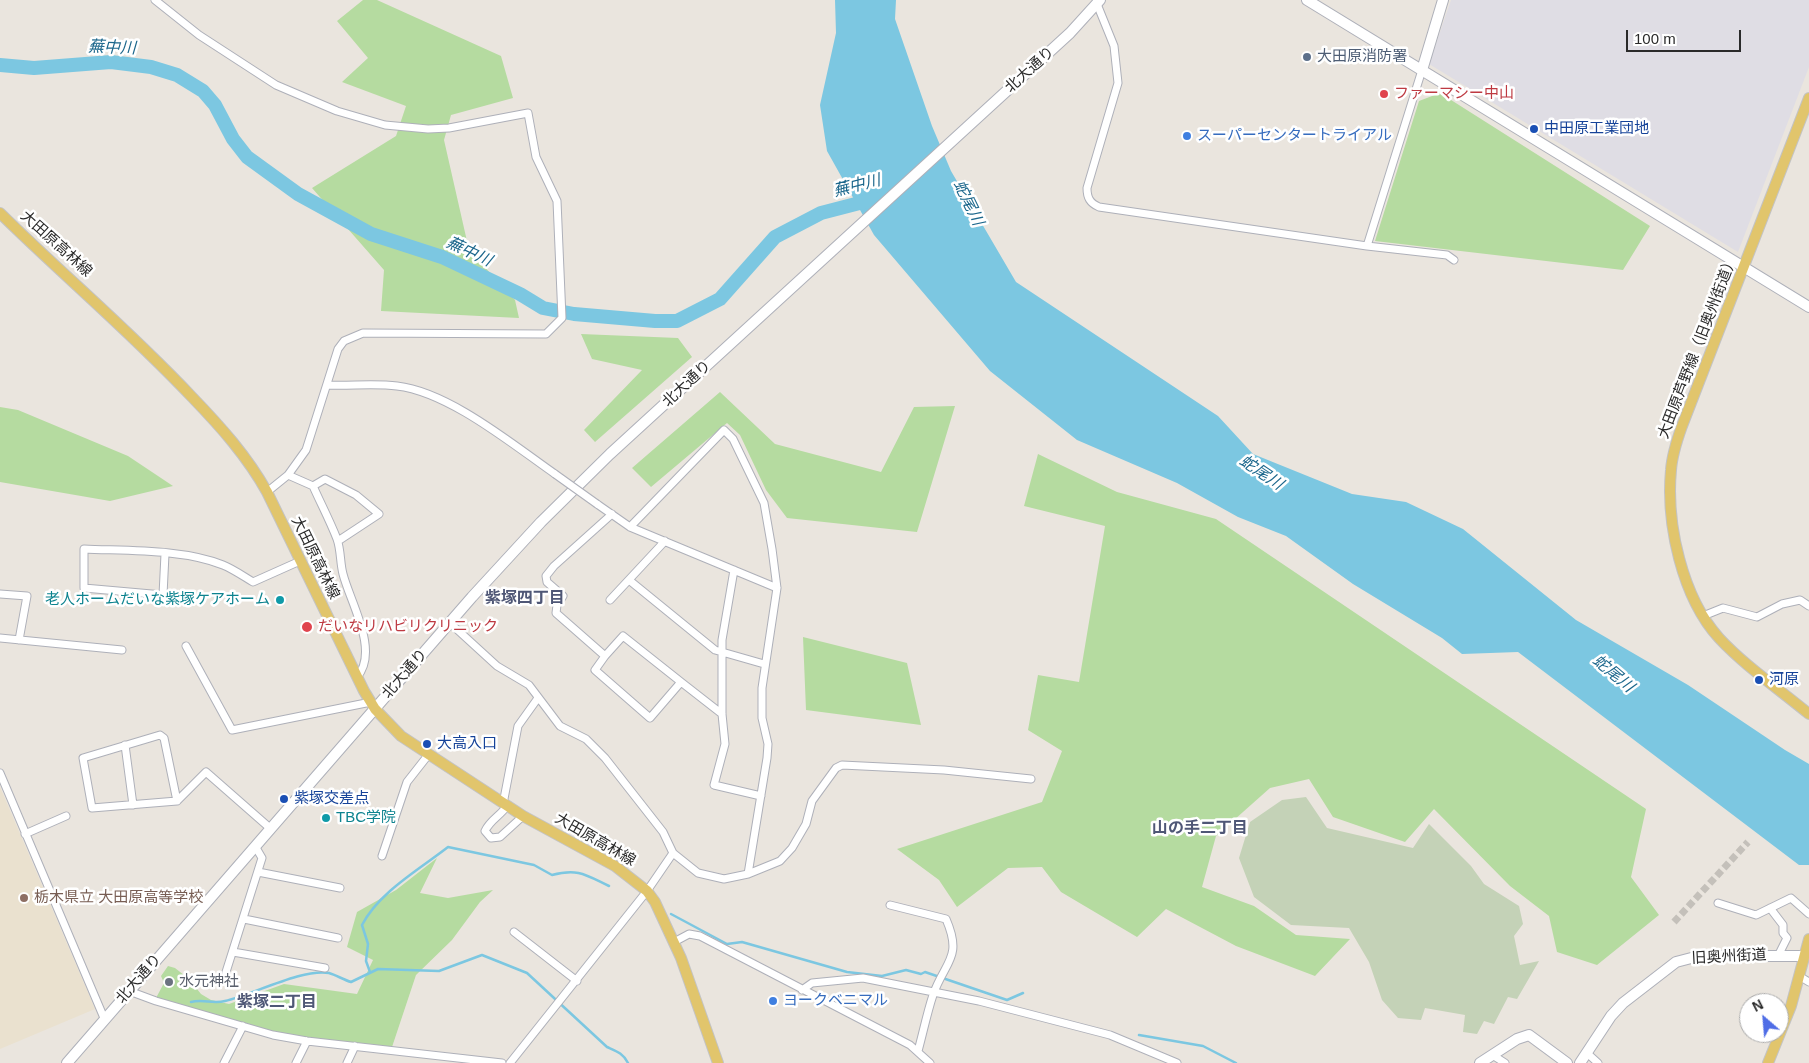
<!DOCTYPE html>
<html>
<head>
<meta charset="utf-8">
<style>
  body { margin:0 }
  #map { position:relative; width:1809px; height:1063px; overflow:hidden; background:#eae5de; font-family:Arial,sans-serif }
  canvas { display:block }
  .north { position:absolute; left:1739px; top:993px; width:50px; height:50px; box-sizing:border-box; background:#fff; border:1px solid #aaa; border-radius:50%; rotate:333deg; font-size:14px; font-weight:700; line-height:20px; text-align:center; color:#2a2a2a }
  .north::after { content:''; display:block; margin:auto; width:18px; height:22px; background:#4f6de6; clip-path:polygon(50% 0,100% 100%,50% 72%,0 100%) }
  .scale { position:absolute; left:1626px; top:30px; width:115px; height:22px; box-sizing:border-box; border:2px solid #2a2a2a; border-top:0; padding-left:6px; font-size:15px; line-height:18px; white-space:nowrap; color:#2a2a2a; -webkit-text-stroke:4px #fff; paint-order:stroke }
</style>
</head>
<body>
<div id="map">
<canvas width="1809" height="1063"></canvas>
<div class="north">N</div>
<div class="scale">100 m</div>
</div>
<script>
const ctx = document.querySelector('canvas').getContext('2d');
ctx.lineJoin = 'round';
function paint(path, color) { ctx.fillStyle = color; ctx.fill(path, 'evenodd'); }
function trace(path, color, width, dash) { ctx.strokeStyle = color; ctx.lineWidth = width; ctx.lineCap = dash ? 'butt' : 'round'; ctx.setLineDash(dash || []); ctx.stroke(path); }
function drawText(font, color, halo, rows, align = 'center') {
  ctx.font = font + ' Arial,"Noto Sans JP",sans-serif'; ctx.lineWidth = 5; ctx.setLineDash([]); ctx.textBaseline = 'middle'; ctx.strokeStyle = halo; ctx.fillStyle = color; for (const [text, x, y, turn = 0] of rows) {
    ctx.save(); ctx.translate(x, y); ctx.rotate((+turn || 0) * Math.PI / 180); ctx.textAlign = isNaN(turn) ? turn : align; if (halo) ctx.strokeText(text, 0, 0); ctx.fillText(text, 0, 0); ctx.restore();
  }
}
paint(new Path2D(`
  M1451,0h358v67l-71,185 -309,-188z`), '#dfdde4');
paint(new Path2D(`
  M0,787l95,222 -95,40z`), '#eae1cf');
paint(new Path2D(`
  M363,0h14l124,56 12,42 -62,17 -7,25 25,110 46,50 4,18 -138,-7 3,-41 -72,-82 84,-52 10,-30 -64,-24 26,-24 -31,-37z
  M1440,93l210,133 -27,44 -248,-29 44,-140z
  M581,334l97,4 14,19 -97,85 -11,-12 58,-60 -50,-11z
  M720,392l55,52 106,28 33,-65 41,-1 -38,126 -130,-14 -21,-28 -26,-55 -13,-12 -76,64 -19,-19z
  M0,407l18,3 110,46 45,30 -63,15 -110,-19z
  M1038,454l79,38 99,27 430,290 -15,68 28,38 -62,50 -40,-13 -8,-36 -39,-30 -76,-77 -29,33 -72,-25 -24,-38 -39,9 -54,48 -14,51 52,19 42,29 54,4 -35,37 -79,-30 -70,-37 -29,28 -76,-45 -19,-25 -34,1 -51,39 -18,-27 -42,-31 145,-47 20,-51 -34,-21 10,-55 41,7 26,-156 -81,-20z
  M803,637l104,26 14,62 -115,-15z
  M437,858l-17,35 28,5 45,-8 -13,12 -28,38 -36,35 -24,72 -85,-9 -34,-6 -117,-34 8,-15 -3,-7 7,-10 7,2 14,11 12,15 10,6 18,4 55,-20 73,10 16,-34 -26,-13 10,-35 39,-22z`), '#b5dba0');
paint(new Path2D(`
  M1306,797l21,31 86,20 16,-24 42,42 13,18 35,22 4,18 -9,12 6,29 19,-4 -22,38 -9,-2 -14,27 -10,-3 -7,13 -14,-2 2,-17 -40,-7 -4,12 -23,-2 -16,-18 -13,-38 -20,-34 -58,-3 -37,-28 -15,-39 11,-36 32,-22z`), '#c4d2b7');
paint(new Path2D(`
  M835,0h61l-1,19 37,107 19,45 65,111 202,134 35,38 99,40 54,8 57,27 113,91 112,65 97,65 24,14v101h-10l-281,-213 -56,2 -20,-16 -89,-54 -67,-48 -48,-19 -61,-34 -100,-43 -87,-69 -116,-136 -47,-84 -7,-46 16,-72z`), '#7cc7e1');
trace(new Path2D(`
  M671,914l56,30 15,-2 105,30 35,4 24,-6 15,4 4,-2 82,28 16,-7
  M370,972l-4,-11 2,-17 -6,-19c17,-33 58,-56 86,-78l86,18 18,10c26,-7 34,0 57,11
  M191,1002c12,-3 22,2 34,-1 27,-6 78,-33 104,-28 7,2 15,7 22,9l27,-13 61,2 43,-16 45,18 80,74c9,4 16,6 21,16
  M1139,1035l64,11 33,17`), '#7cc7e1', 2.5);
trace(new Path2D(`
  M0,65l34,3 77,-6 40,5 26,8 26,16 12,14 18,34 14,18 51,37 73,40 71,23 78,37 23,14 31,6 81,7h22l43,-22 55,-62 46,-24 54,-14`), '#7cc7e1', 14);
trace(new Path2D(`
  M1674,922l74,-80`), '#c4c0ba', 7, [7, 3.5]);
const street = new Path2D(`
  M155,0l44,35 77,50 61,26 48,14 43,4 21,-1 79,-15 8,44 21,44 5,117 -16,16 -183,-1 -19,8 -6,8 -32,101 -18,25 -21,17
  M1097,4l17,42 4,37 -31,105c0,10 3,15 12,19l268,39 80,9 7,5
  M1367,246l55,-176
  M328,385c23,1 47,-2 69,1 52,6 115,58 158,88
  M288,475l25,11c8,18 17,35 24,53 4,11 3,24 6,35 7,28 37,77 14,103
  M313,486l12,-7 31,16 23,19 -41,27
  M597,504l33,23 147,61
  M612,514l-58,52 -8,10 1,6 16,14 -6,9 -1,8 49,43 -10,14 55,48 31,-36 41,32
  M630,527l94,-97 9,9 31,64 8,46 5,39 -15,100v30l6,26 -1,14 -19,116
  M165,554l-2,41 -79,-7v-39c43,2 100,0 139,16 10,4 20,11 30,17l47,-21
  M734,570l-12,70v74l3,30 -11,41 47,11
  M629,580l86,70 49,14
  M0,594l27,2 -8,44
  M610,600l55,-59
  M1703,616l20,-8 34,9 25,-13 18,-4 9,6
  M450,623l47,43 32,19 31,41 26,13 19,19 58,74 10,21
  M0,638l122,12
  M186,646l46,84 139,-28
  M605,656l18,-20 58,46
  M125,745l8,60
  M0,773l104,245
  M177,801l-13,-63 -4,-3 -77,23 9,50 85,-7 29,-29 65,57
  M503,804l15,-78 20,-28
  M507,806c-7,10 -17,14 -22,25l6,7 9,-1 23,-21
  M25,834l41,-18
  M382,856l25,-74 22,-28
  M258,872l82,16
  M1718,903l38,12 35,-17 18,16
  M890,905l56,14c17,39 -1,42 -13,76 -6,18 -10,38 -15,56
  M1770,908l13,17v8l4,5 -8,16
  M244,919l94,19
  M514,932l63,49
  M674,942l15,-8 11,2 210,109 20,18
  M233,952l92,16
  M226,972l36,-114 -7,-12
  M1799,976l10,6
  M802,990l10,-7 51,-5 116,23 131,34 67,28
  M129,991l27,10 117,34 34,6 195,22
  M1587,1053l11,10
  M1494,1056l11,7
  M224,1063l19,-37
  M296,1063l11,-22
  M347,1063l8,-17
  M510,1063l137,-172 26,-38 25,20 26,6 24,-5 32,-13 12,-13 14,-24 6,-23 24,-33 6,-3 102,5 87,9`);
const secondary = new Path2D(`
  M1307,0l502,307
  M1422,70l21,-70
  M67,1063l405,-466 69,-75 69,-68 460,-421 30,-33
  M1480,1063l37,-24 12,-4 38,28
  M1580,1063l31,-47 12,-13 53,-41 23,-6h105`);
const primary = new Path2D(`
  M1809,98l-127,328c-5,14 -10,29 -11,44 -5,54 11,127 48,168 26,28 60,51 90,76
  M0,213c63,62 131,119 192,184 28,29 55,59 75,95l97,199 11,18 26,27 122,80 92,50 32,25 8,11 26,56 37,105
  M1768,1063l23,-57 18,-67`);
trace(street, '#aeb0b9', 9);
trace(secondary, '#aeb0b9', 12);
trace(primary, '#c3c3c3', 12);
trace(street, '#fff', 7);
trace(secondary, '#fff', 10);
trace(primary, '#e1c56c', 10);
const streetBridge = new Path2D(`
  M555,474l42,30`);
trace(streetBridge, '#aeb0b9', 9, []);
trace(streetBridge, '#fff', 7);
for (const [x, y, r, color] of [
  [1307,57,5,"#5c6f8a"],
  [1384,94,5,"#e0444e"],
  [1534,129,5,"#1a4fb4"],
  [1187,136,5,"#3f7fe0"],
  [280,600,5,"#0f9aa8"],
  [307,627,6,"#e0444e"],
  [1759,680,5,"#1a4fb4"],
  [427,744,5,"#1a4fb4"],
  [284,799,5,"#1a4fb4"],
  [326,818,5,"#0f9aa8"],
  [24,898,5,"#8d6e63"],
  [169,982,5,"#6b7280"],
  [773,1001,5,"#3f7fe0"]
]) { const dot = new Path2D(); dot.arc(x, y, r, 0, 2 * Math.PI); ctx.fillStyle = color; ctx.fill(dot); trace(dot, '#fff', 2); }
drawText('15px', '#4e5e75', '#fff', [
  ["大田原消防署",1317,57]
], 'left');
drawText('15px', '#2a2a2a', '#fff', [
  ["北大通り",1030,70,-42],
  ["大田原高林線",56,244,42],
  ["大田原芦野線（旧奥州街道）",1698,347,-69],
  ["北大通り",687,384,-43],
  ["大田原高林線",315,558,64],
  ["北大通り",405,674,-49],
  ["大田原高林線",595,840,30],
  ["旧奥州街道",1729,957,-3],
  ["北大通り",139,979,-49]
]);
drawText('15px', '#be3a42', '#fff', [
  ["ファーマシー中山",1394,94],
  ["だいなリハビリクリニック",318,627]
], 'left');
drawText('15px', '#164399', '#fff', [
  ["中田原工業団地",1544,129],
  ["河原",1769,680],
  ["大高入口",437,744],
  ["紫塚交差点",294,799]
], 'left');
drawText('15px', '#366cbe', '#fff', [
  ["スーパーセンタートライアル",1197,136],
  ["ヨークベニマル",783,1001]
], 'left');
drawText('15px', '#0d838f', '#fff', [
  ["老人ホームだいな紫塚ケアホーム",270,600],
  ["TBC学院",336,818,"left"]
], 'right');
drawText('15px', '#785e54', '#fff', [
  ["栃木県立 大田原高等学校",34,898]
], 'left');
drawText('15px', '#5b616d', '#fff', [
  ["水元神社",179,982]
], 'left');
drawText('italic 16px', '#1c678c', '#fff', [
  ["蕪中川",112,48,2],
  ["蕪中川",857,186,-14],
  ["蛇尾川",968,203,64],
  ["蕪中川",469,252,25],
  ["蛇尾川",1261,473,34],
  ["蛇尾川",1613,674,40]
]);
drawText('bold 16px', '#4f5776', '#fff', [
  ["紫塚四丁目",525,599],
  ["山の手二丁目",1200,829],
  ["紫塚二丁目",277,1003]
]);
</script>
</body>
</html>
